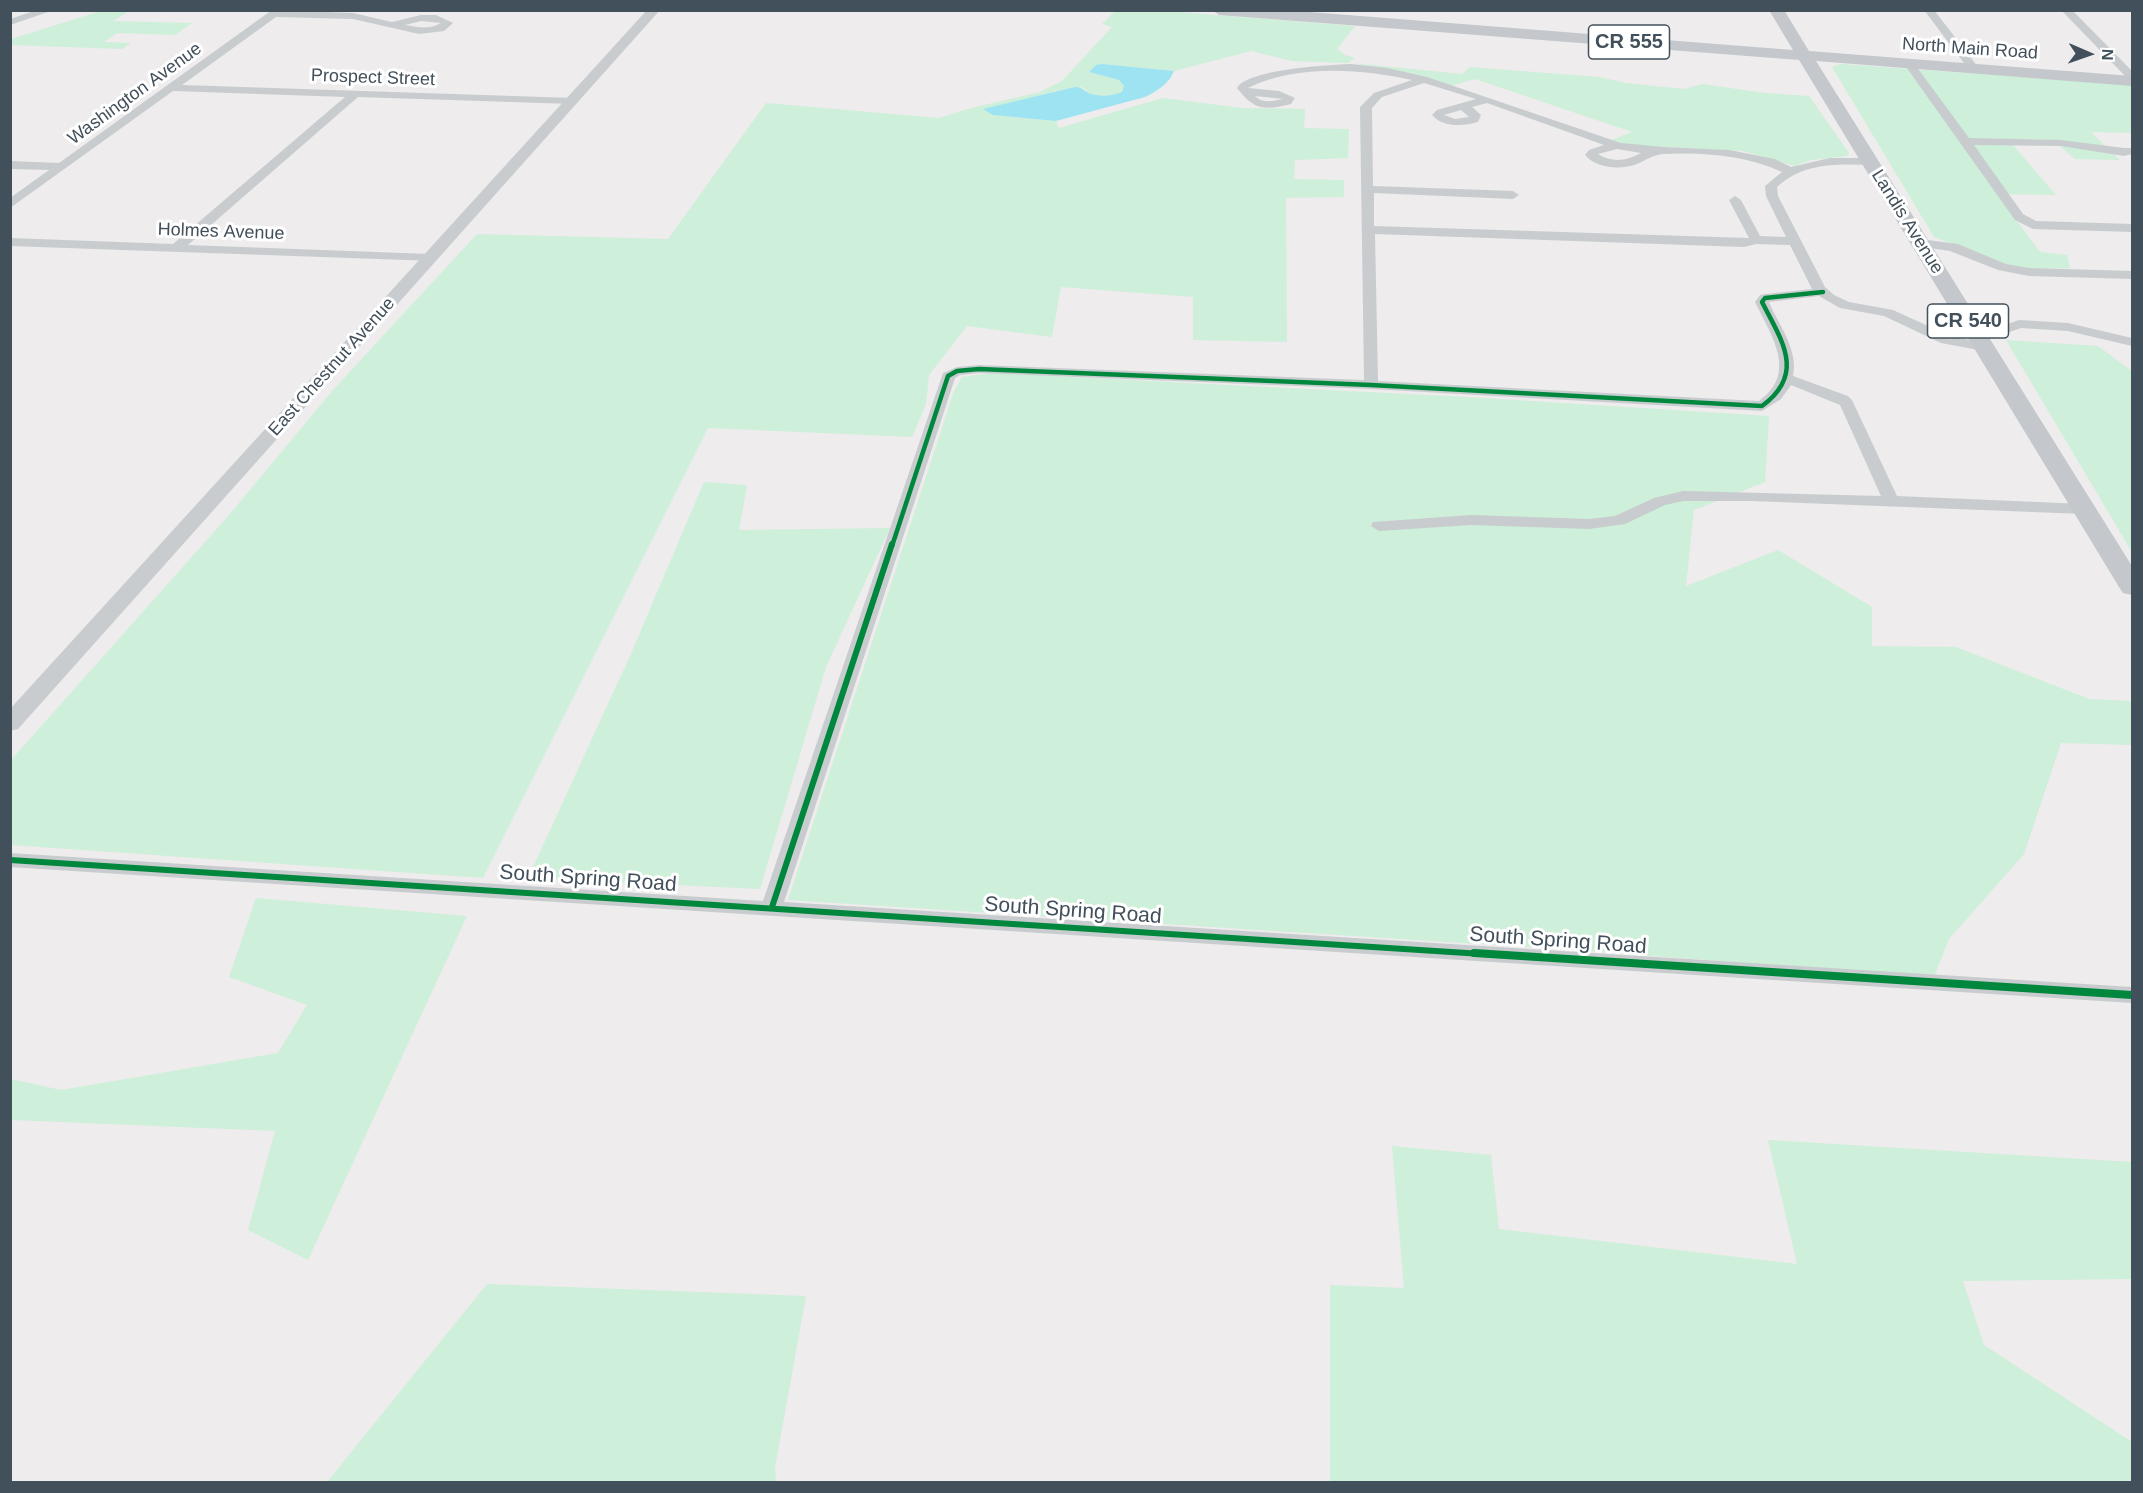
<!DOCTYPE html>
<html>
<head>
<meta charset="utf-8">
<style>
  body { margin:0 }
  #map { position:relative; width:2143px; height:1493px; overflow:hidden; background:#eeecec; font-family:Helvetica,sans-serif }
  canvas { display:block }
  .frame { position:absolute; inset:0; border:12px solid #42505b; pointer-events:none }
  .north { position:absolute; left:2059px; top:24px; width:60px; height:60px; -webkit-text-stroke:4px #fff; paint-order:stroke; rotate:92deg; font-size:16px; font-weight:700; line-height:24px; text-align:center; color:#42505b }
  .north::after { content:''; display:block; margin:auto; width:21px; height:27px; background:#42505b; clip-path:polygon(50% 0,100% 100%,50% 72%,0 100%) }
</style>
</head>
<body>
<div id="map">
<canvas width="2143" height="1493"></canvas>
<div class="frame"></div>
<div class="north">N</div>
</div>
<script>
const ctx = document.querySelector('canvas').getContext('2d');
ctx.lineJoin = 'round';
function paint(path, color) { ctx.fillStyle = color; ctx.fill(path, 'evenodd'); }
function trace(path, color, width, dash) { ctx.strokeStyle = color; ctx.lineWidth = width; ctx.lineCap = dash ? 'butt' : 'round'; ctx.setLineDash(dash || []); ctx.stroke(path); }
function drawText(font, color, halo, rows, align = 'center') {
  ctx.font = font + ' Helvetica,sans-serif'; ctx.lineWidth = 6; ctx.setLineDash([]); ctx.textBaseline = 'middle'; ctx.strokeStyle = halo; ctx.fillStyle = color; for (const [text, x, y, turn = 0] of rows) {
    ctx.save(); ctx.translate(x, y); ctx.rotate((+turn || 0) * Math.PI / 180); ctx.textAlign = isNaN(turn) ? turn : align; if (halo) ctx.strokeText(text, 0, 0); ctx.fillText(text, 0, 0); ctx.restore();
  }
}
paint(new Path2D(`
  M104,10l25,1 -16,10 79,2 -17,12 -58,-2 -13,9 27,1 -9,6 -111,-4v-6z
  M1118,11h47l190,15 -18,23 8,6 10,3 -7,5 -56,-2 -41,-10 -77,20 -72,-7 -6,2 -7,6 30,8 5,6 -2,6c-14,6 -29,6 -40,-5l-26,4 -63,24 63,6 3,7 104,-30 79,10 63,1 -1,19 45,1 -1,29 -53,2 -1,19 50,1v17l-58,1 1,144 -94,-2v-43l-132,-10 -9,50 -85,-11 -38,49 -3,29 -14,33 -204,-9 -225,450 -472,-33v-85l219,-246 103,-124 144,-156 191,5 98,-136 173,15 32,-10 69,-16 22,-11 50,-54 -10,-3 12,-12z
  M1352,63l110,11 8,-7 129,10 27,6 58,6 18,-5 63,9 44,3 40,57 -2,3 -36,4 -16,6 -52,-15 -114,-6 -20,-4 23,-9 -157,-53 -24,7 -42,-12z
  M1841,64l291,21v48l-41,-1 29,28 -45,-1 -22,-19 -45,-1 48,56 -59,-1 43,58 27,3 3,13 -51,1 -85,-32 -102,-170z
  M2006,340l92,6 34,25v181z
  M990,373l477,24 302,19 -4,66 -71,28 -8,76 92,-36 94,57v39l84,1 133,52 43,2v44l-71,-2 -37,111 -75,85 -15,38 -361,-27 -785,-50 166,-509 8,-14z
  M704,482l43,3 -8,45 151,-2 -64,139 -66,222 -232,-11 102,-222z
  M256,898l211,18 -159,344 -60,-30 27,-99 -264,-11v-41l50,11 217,-37 29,-48 -78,-28z
  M1768,1140l364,22v117l-169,2 21,64 148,97v40h-802v-197l74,3 -12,-142 99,9 8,74 298,35z
  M487,1284l319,12 -31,172 1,14h-449z`), '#ceefd9');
paint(new Path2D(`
  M1102,64l72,7c-5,13 -17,20 -29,26l-89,24 -63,-6 -10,-6 92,-22c8,0 9,5 17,7 10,3 20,2 30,-2l2,-6 -5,-6 -30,-8 7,-7z`), '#9ee3f2');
paint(new Path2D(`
  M37,10h17l-44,15v-6z
  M272,10l81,3 39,9 29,-7h15l17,8 -9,8 -25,3 -66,-15 -77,-2 -94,68 391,13 6,3 -6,3 -215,-7 -170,148 242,9 7,4 -2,3 -425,-15v-8l163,6 172,-147 -172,-6 -163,117v-10l39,-28 -39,-1v-8l49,2zM421,21l20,2c-11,7 -25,4 -36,2z
  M1924,10h10l44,57v4h-8z
  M2061,10h11l60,61v9l-4,-1z
  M1909,61l4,1 56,76 92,2 63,8h8v6l-8,2 -63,-10 -87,-1 49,69 13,7 96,3v8l-99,-3 -18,-9 -111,-156z
  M1351,64l36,4 40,9 194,66 43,4 65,3 46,9 16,8 39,-9h43v6l-4,1c-33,-1 -66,-2 -92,22l1,9 47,91 9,8 15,7 44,8 57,26 39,8 2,3 -7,4 -43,-8 -57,-27 -44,-8 -21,-12 -50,6c9,22 30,48 24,74l55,20 4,4 45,96 187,8 8,5 -8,5 -332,-13h-69l-18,4 -40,19 -36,5 -118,-4 -92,6 -8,-5 2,-4 98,-7 118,4 26,-3 39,-18 29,-7 198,5 -41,-91 -49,-20 -10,14 -19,12 -391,-22 -392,-16 -19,2 -5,3 -171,524 1348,85v16l-2122,-136v-14l753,48 180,-528 14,-6 22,-2 385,15 -4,-273 14,-14 38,-13c-51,-11 -116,-16 -164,8l31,3 16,7 -4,6c-27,7 -37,6 -54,-16 11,-19 92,-23 114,-24zM1424,83l52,16 -39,11 -5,5c11,13 31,11 46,7l3,-7 -9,-8 15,-4 117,42 -15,5 -4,5c12,14 36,15 52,9 9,-4 16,-9 26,-10 39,-2 83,1 119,18l-17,14 1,10 20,41 -26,-1 -19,-36 -6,-4 -6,4 20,38 -375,-12v-33l139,6 6,-4 -6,-4 -140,-5 -1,-78 10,-11zM1255,96l28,3c-10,2 -20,5 -28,-3zM1461,110l8,7 -14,2 -11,-4zM1617,149l24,4c-15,8 -28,10 -43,1zM1375,234l369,13 12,-3 34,1 22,44 -47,5 -5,1 -5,7c17,35 43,71 4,99l-381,-20z
  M1920,239l38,5 48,20 23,4 103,3v8l-103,-3 -31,-6 -48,-19 -35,-5 -1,-3z
  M2019,320l49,3 64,15v8l-64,-15 -47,-3 -20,7 -28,-1 -7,-4 7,-4 26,1z`), '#c8ccce');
paint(new Path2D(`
  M647,10h13l-642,719 -8,2v-22z`), '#c8ccce');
paint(new Path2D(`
  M1212,10h72l509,40 -24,-40h15l25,41 323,25v10l-316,-25 316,505v29l-9,-2 -4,-6 -320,-527 -580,-45z`), '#c4c8cc');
trace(new Path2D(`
  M892,546l56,-170 9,-5 22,-2 392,16 391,21c44,-32 20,-65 0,-104l3,-4 58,-6`), '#00873e', 4.5);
trace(new Path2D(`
  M10,860l1488,95
  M772,907l120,-363`), '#00873e', 6);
trace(new Path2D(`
  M1474,953l658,42`), '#00873e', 8);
drawText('18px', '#42505b', '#fff', [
  ["North Main Road",1970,49,4],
  ["Prospect Street",373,78,2],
  ["Washington Avenue",135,94,-36],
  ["Landis Avenue",1907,222,58],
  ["Holmes Avenue",221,232,2],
  ["East Chestnut Avenue",332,367,-48]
]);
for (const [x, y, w] of [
  [1629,42,81],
  [1968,321,81]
]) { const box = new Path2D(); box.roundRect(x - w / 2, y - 17, w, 34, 4.5); ctx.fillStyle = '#fff'; ctx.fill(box); trace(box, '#42505b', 1.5); }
drawText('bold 20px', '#42505b', null, [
  ["CR 555",1629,42],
  ["CR 540",1968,321]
]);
drawText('21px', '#42505b', '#fff', [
  ["South Spring Road",588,879,4],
  ["South Spring Road",1073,911,4],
  ["South Spring Road",1558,941,4]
]);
</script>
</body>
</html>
